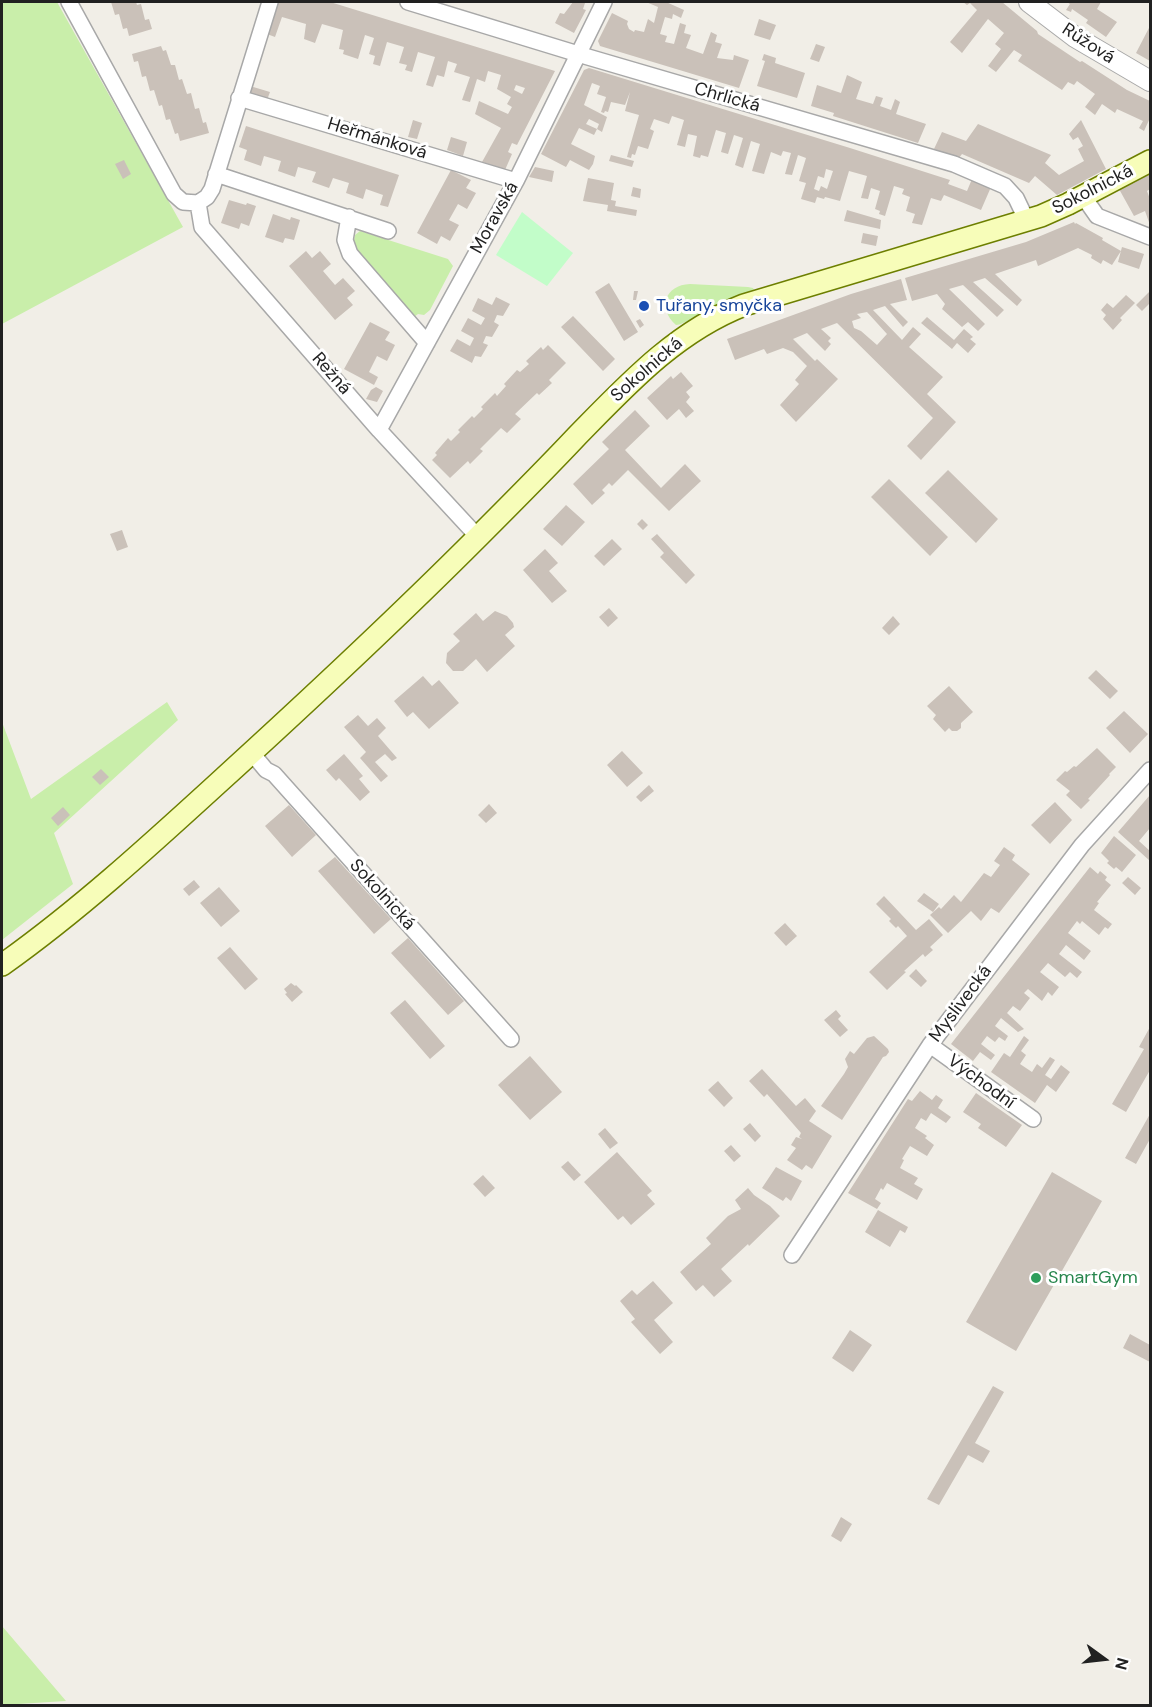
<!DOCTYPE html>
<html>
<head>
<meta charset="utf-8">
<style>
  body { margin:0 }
  #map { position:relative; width:1152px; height:1707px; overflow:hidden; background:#f1eee7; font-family:"DM Sans",sans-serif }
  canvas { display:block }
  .frame { position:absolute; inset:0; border:3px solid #212121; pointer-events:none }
  .north { position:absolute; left:1074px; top:1629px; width:60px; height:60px; -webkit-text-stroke:4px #fff; paint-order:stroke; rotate:105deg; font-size:16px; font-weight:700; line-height:24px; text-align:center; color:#212121 }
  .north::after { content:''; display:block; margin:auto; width:21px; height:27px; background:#212121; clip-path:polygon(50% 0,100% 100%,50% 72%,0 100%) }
</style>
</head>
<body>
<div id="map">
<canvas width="1152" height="1707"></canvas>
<div class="frame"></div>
<div class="north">N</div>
</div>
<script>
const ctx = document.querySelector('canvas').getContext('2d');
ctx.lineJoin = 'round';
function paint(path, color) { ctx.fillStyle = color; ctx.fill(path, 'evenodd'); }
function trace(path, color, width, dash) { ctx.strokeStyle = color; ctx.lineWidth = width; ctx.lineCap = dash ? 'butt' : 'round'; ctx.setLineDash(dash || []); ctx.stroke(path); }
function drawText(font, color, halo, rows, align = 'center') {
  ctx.font = font + ' "DM Sans",sans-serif'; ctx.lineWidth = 6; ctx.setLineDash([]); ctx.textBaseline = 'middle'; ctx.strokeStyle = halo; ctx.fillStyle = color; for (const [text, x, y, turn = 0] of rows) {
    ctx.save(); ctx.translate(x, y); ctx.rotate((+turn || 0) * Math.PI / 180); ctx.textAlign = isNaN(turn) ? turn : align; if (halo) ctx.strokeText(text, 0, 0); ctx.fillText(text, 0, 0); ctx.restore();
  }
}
paint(new Path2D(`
  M2,2h55l126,225 -181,97z
  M360,231l88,28 5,7 -23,44 -6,5 -6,-1 -4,3 -55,-64 -6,-9 2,-9z
  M690,284l58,3 5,1 1,2c-9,3 -19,6 -27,10 -12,5 -42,25 -51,25 -19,-17 -11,-40 14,-41z
  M167,702l11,18 -124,113 19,51 -71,56v-218l29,77z
  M2,1626l64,75 -64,4z`), '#c9eeaa');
paint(new Path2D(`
  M522,212l51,41 -26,33 -51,-31z`), '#c2fdc9');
paint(new Path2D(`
  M111,2h25l1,3 4,-1 4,16 4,-1 3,10 -23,7 -2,-8 -4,1 -4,-15 -4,1z
  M278,2h52l225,69 -38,74 -5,-2 -4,9 4,2 -7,16 -23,-8 19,-34 -26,-14 4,-13 29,13 4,-7 -5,-3 4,-7 -14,-8 4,-14 -13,-4 -3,11 -8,-3 -7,23 -8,-2 8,-23 -16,-5 3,-8 -9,-3 -4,16 -7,-2 -4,12 -7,-2 9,-28 -17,-5 -6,20 -7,-2 2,-5 -8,-2 5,-16 -17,-5 -7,24 -7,-2 2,-8 -6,-2 5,-16 -9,-3 -7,24 -15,-5 1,-4 -5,-1 4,-19 -21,-6 -7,19 -11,-4 2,-15 -24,-7 -7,20 -8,-3zM516,85l9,3 -3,6 -8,-4z
  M573,2l12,1 -2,6 3,1 -12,23 -19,-10 5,-10 4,1z
  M646,2h20l18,8 -3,8 -8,-4 -1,5 -7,-2 -5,17 7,2 -2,6 9,2 6,-21 6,2 -2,8 7,2 -5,13 17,6 8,-22 6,3 -2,7 7,2 -5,14 16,2 1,-5 15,5 -10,28 -139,-42 -2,-5 14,-28 16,8 -1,3 2,5 5,3 1,-2 9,2 4,-13 6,4 4,-16z
  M963,2h39l35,29 1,3 42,28 2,-1 45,29 23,11v17l-6,13 -5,-3 4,-7 -26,-12 -2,4 -13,-9 -7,11 -10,-8 10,-13 -18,-13 -3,4 -6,-3 -6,8 -44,-29 4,-6 -8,-5 -18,22 -8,-6 13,-17 -6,-5 9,-11 -16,-14 -26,34 -12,-11 27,-32 -7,-7 -3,2z
  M1067,2h34l-4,7 20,13 -11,15 -20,-14 2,-3 -16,-11 -1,3 -5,-2 4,-6z
  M759,19l17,6 -6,15 -16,-5z
  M1150,26v35l-14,-8z
  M816,44l9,3 -6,15 -9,-3z
  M161,46l2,5 3,-1 5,15h4l4,15 3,-1 5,15 4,-1 4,16 4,-1 4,15 3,-1 3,11 -29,8 -2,-8 -3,1 -5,-15 -4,1 -4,-15 -3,1 -5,-16 -4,1 -4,-15 -4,1 -4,-16 -4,1 -2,-8z
  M764,54l12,4 -1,5 30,10 -8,25 -40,-12 8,-25 -3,-1z
  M589,68l261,80 100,32 -2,4 19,7 5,-12 19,8 -10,23 -37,-15 -3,6 -10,-3 -9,27 -10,-2 3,-9 -9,-3 4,-14 -8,-3 2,-5 -10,-3 -9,30 -6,-2 1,-3 -5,-2 5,-18 -9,-3 -3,11 -7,-1 6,-22 -18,-5 -9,30 -15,-4 -1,2 -7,-2 -2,6 -14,-4 5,-16 -7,-2 7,-23 -8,-3 -6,20 -7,-1 6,-21 -8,-2 -2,5 -10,-4 -7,22 -12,-3 8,-27 -9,-3 -8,27 -8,-3 8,-27 -9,-3 -6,19 -7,-2 5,-19 -10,-3 -8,27 -7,-2 -1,3 -7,-2 4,-20 -9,-2 -3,13 -8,-2 7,-25 -12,-4 -3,8 -15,-5 -4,10 4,2 -6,18 -10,-3 -3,9 -3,-1 -1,4 -4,-1 1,-4 11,-38 -14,-4 5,-19 -5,13 -14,-3 -3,10 -3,-1 -1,2 -3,-1 5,-15 -9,-3 3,-8 -8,-3 -8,22 23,12 -5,15 -5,-3 2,-5 -10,-5 -3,5 11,5 -3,6 -15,-7 -8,16 24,12 -2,8 -4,6 -19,-10 -4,7 -25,-13 43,-84zM826,169l7,2 -6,18 -6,-3 -2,5 -5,-2 4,-13 6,2z
  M847,75l15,7 -6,17 17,5 3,-8 7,2 -3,8 11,4 4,-11 5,3 -4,12 30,10 -8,19 -85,-27 1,-3 -23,-7 6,-21 24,8z
  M250,86l20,6 -3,8 -20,-5z
  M413,120l9,3 -5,16 -9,-2z
  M1081,120l25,49 -49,26 -22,-19 -6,7 -67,-29 -3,4 -25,-9 8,-17 24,9 12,-17 73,31 -6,8 14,12 25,-14 -6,-12 5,-3 -5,-9 -5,3 -4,-6z
  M246,126l153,49 -11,32 -8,-2 3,-10 -17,-6 -3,10 -17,-6 3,-10 -16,-5 -4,10 -17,-6 4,-10 -18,-5 -3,10 -17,-6 3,-10 -17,-5 -3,10 -17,-6 3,-10 -8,-3z
  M451,137l16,5 -4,14 -16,-6z
  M611,155l23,6 -2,6 -23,-6z
  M124,160l7,14 -8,5 -8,-15z
  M535,167l19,4 -2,11 -23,-5z
  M451,170l20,10 -5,8 10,5 -9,16 -9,-5 -9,16 10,5 -9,16 -9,-5 -4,8 -20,-11z
  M1150,174v15l-3,2 3,8v26l-5,-14 -11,5 -15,-27z
  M588,178l26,5 -3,17 5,1 -1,5 22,4 -1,6 -29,-5 1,-6 -25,-4z
  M633,187l8,2 -1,9 -9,-2z
  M229,200l17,5 1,-2 9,3 -7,20 -8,-3 -2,6 -18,-6z
  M847,210l34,10 -1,9 -36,-8z
  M273,214l17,6 1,-3 9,3 -6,20 -9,-2 -2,5 -18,-6z
  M1074,222l1,2 1,-1 27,15 -1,2 19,11 -9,14 -9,-5 -2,4 -10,-6 1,-3 -14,-7 -40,18 -2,-6 -41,14 27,26 -5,6 -32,-28 -12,4 31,28 -7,7 -34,-32 -14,4 36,35 -7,7 -10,-9 -6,5 -20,-18 3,-5 -8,-10 -25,7 -7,-23 121,-36z
  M863,233l15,3 -2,10 -15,-3z
  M1122,247l22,7 -5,15 -21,-7z
  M306,251l6,7 8,-7 11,13 -8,7 12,14 8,-7 12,13 -8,7 6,7 -18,15 -46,-54z
  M901,279l6,21 -17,4 18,18 -5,5 -18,-21 -12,4 29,30 11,-13 8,7 -12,13 34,30 -16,17 29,28 -35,38 -14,-14 26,-28 -96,-95 -16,6 10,9 -3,3 3,3 -6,7 -18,-18 -14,6 22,22 2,-2 21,20 -42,43 -16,-17 19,-21 -4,-4 12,-14 -14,-14 -10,-4 -16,6 -3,-5 -29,11 -8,-21 124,-45zM867,312l20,22 -10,11 -16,-14 -7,-3 -2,-7 9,-3 -4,-4z
  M609,283l29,49 -14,9 -29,-49z
  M634,291h4l-2,9h-3z
  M1150,291v12l-8,8 -6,-6z
  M1126,295l9,8 -15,15 2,2 -9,10 -10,-11 3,-4 -5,-5 6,-7 6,5z
  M496,297l14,7 -7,12 -6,-1 -3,7 5,3 -7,12 -6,-1 -3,7 5,2 -7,12 -6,-1 -3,7 -22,-12 7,-12 13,7 4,-8 -13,-7 7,-13 13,7 4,-7 -13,-7 6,-13 14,7z
  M573,316l42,43 -12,12 -42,-44z
  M927,317l27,23 10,-11 9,8 -3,2 6,5 -8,9 -11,-10 -5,6 -31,-26z
  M640,319l4,6 -4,3 -4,-7z
  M370,322l20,10 -5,8 10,5 -8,16 -10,-5 -8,16 9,5 -4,8 -30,-16z
  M548,345l18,18 -17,17 3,3 -13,12 -2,-2 -22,21 6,5 -14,14 -6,-5 -21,21 3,2 -13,13 -2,-3 -18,17 -18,-18 5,-5 -2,-2 13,-15 3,3 9,-9 -2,-2 14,-14 2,2 9,-9 -2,-2 14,-14 2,3 9,-10 -2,-2 13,-14 3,2 9,-8 -3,-3 15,-14 2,3z
  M681,372l12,14 -7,6 4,5 -4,5 8,9 -8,7 -7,-9 -12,11 -20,-22 24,-22 2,3z
  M376,387l7,4 -6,11 -11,-3 5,-9z
  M635,410l15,16 -25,24 36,38 24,-24 16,17 -32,30 -41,-41 -16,16 -3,-3 -7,7 3,3 -13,12 -19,-21 36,-35 -7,-7z
  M948,470l50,49 -22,24 -51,-50z
  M889,479l59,58 -18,19 -59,-59z
  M566,505l19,17 -23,24 -19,-17z
  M642,519l6,6 -5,5 -6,-6z
  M122,530l6,17 -11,4 -7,-17z
  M657,534l38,41 -9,9 -26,-27 4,-4 -13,-14z
  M612,539l10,10 -18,17 -10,-10z
  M545,549l13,14 -9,8 18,20 -15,12 -29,-33z
  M609,608l9,10 -10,9 -9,-10z
  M495,611l12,5 6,7 1,4 -9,8 10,11 -28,26 -11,-13 -13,12h-10l-7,-8 1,-10 13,-12 -7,-7 23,-21 7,8z
  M893,616l7,8 -11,11 -7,-7z
  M1096,670l22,21 -8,8 -22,-21z
  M423,676l9,10 7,-6 20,23 -30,26 -16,-17 -6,5 -13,-16z
  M949,686l24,26 -12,11v5l-4,3h-5l-3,-3 -4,4 -12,-13 3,-4 -9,-9z
  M1124,711l24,23 -18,19 -24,-25z
  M358,715l10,11 9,-8 9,10 -8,8 19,22 -5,3 -7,-7 -10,8 13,14 -7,6 -21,-24 6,-6 -22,-25z
  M1097,748l19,19 -7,7 1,1 -22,24 2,1 -9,9 -15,-14 4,-4 -14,-11 9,-9 2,1 7,-6 2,1z
  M622,751l21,22 -16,14 -20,-22z
  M344,754l19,22 -4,3 11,13 -10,9 -21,-23 -3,3 -10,-11z
  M101,769l8,8 -9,8 -8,-8z
  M649,785l5,6 -13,11 -5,-5z
  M1150,795v33l-11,13 11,10v10l-32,-29z
  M1055,802l17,18 -22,24 -19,-19z
  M489,804l8,9 -11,10 -8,-8z
  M289,805l27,30 -24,22 -27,-31z
  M63,807l7,8 -12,11 -7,-8z
  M1114,836l22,19 -14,17 -6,-5 -2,2 -7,-6 2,-2 -8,-8z
  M1004,847l11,8 -3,5 18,14 -31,39 -8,-5 -10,13 -10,-10 -23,22 -18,-18 9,-8 2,2 13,-14 7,7 23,-29 7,4 9,-12 -6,-4z
  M335,857l56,62 -17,15 -56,-63z
  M1090,867l8,7 2,-3 7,6 -2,3 6,5 -14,17 2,1 -5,7 18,14 -4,5 -3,-2 -6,8 -17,-14 -2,3 -3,-3 -9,12 23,18 -7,9 -18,-15 -7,9 23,18 -5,6 -7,-6 -5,5 -17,-14 -8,9 19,15 -7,9 -4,-4 -6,9 -14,-12 -4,4 6,5 -10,13 -7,-5 -6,7 17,16 -6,3 -17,-14 -6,8 13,10 -3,5 -6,-4 -4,5 -8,-6 -6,8 14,11 -4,5 -11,-8 -7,9 -22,-17z
  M1128,877l13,11 -6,7 -13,-12z
  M194,880l6,7 -11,9 -6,-7z
  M219,887l21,24 -19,16 -21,-24z
  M924,893l15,11 -6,8 -16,-11z
  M884,896l32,34 13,-11 14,16 -13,12 3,3 -8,7 -2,-3 -19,17 2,1 -19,18 -18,-18 38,-36 -9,-10 -2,2 -7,-7 2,-2 -15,-15z
  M785,923l12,13 -11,10 -12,-13z
  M408,938l56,63 -16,14 -57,-62z
  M230,947l28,32 -13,11 -28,-32z
  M916,969l11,12 -6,6 -12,-11z
  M291,983l4,3 1,-1 7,7 -11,10 -7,-8 2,-1 -3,-4z
  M405,1000l40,46 -15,13 -40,-46z
  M836,1010l5,6 -3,3 10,11 -8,7 -16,-17z
  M1150,1027v43l-24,42 -14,-8 32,-55 -5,-2z
  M874,1036l14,13 1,3 -3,4 -3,1 -41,63 -21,-14 23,-32 4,-7 -3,-8 5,-8 4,3 13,-16z
  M1024,1036l5,4 -8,11 5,4 -6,9 12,8 5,-8 5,4 8,-11 5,3 -10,15 6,4 10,-14 9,7 -14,20 -9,-7 -12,18 -44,-31 13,-19 6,4z
  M530,1056l32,36 -32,28 -32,-35z
  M762,1069l34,37 9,-8 11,13 -7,10 23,15 -20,33 -6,-4 -4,5 -15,-10 9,-12 -5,-3 5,-8 6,2 -3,-2 2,-4 -34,-39 -3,3 -15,-16z
  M718,1081l15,17 -9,9 -16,-17z
  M920,1091l12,9 4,-5 7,5 -5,8 13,9 -5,6 -15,-10 -5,8 -5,-3 -6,10 12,8 -2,2 9,7 -7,11 -17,-10 -8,13 2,1 -4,8 18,10 -4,6 9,5 -6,11 -30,-17 -4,7 -2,-2 -6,11 6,4 -4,6 -29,-16 60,-94 4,2z
  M976,1093l46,32 -16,22 -28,-19 3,-4 -18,-12z
  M1150,1114v25l-14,25 -11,-6z
  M750,1123l11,13 -6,6 -12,-13z
  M605,1128l13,15 -8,6 -12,-15z
  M731,1145l10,11 -7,6 -10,-11z
  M617,1152l35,39 -5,4 8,9 -24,21 -8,-9 -5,4 -34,-38z
  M568,1161l13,14 -7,6 -13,-14z
  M776,1167l26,14 -11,20 -5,-4 -3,4 -21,-13z
  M1052,1172l50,29 -86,150 -50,-29z
  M483,1175l12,13 -10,9 -12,-13z
  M748,1188l6,7 16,11 10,10 -31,30 -1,-2 -27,25 11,12 -18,16 -11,-12 -7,6 -16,-19 31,-28 -5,-6 22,-22 13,-7 -6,-9z
  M878,1210l30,17 -3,6 -5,-3 -10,17 -25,-15z
  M653,1281l20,22 -19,17 19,22 -13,12 -29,-32 4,-3 -15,-18 12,-11 5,5z
  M850,1330l22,15 -19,27 -21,-14z
  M1130,1334l20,11v17l-27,-14z
  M993,1386l11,6 -29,51 15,8 -7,12 -15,-8 -29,50 -12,-6z
  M841,1517l11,7 -11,18 -10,-6z`), '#cac1b9');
const minor = new Path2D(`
  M69,2l105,192 9,8 15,1
  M270,2l-58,187 -5,8 -9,6 4,24 177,203 99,107
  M408,2l180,55 366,107 51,22 11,12 11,23
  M239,98l277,83
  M216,174l172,57
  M1083,196l14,20 53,21
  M349,217l-4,23 5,14 77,89
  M379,430l137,-249 88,-179
  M251,752l15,18 8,4 237,265
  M930,1045l103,74
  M792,1255l138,-210 152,-200 68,-75`);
const tertiary = new Path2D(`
  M1029,2l46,35 75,44`);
const secondary = new Path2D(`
  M2,965c76,-54 145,-117 214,-180 89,-81 177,-163 262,-248 33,-33 66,-66 98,-100 51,-52 99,-105 168,-132l297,-89 27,-12 82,-43`);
trace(minor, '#a8a8a8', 18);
trace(tertiary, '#a8a8a8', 22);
trace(secondary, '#6d7f00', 24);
trace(minor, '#fff', 15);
trace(tertiary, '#fff', 20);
trace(secondary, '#f7fdb9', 21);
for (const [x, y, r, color] of [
  [644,306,6,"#1a4fb4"],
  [1036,1278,6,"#2e9e5b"]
]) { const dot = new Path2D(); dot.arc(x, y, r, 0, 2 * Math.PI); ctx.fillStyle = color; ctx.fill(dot); trace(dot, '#fff', 2); }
drawText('18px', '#212121', '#fff', [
  ["Růžová",1088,44,33],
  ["Chrlická",727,98,16],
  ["Heřmánková",377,139,17],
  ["Sokolnická",1093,190,-27],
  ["Moravská",495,218,-61],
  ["Sokolnická",647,370,-41],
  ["Režná",331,374,49],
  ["Sokolnická",382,895,48],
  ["Myslivecká",961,1004,-53],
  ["Východní",981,1082,36]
]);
drawText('18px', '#164399', '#fff', [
  ["Tuřany, smyčka",656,306]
], 'left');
drawText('18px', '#27864d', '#fff', [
  ["SmartGym",1048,1278]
], 'left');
</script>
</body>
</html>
